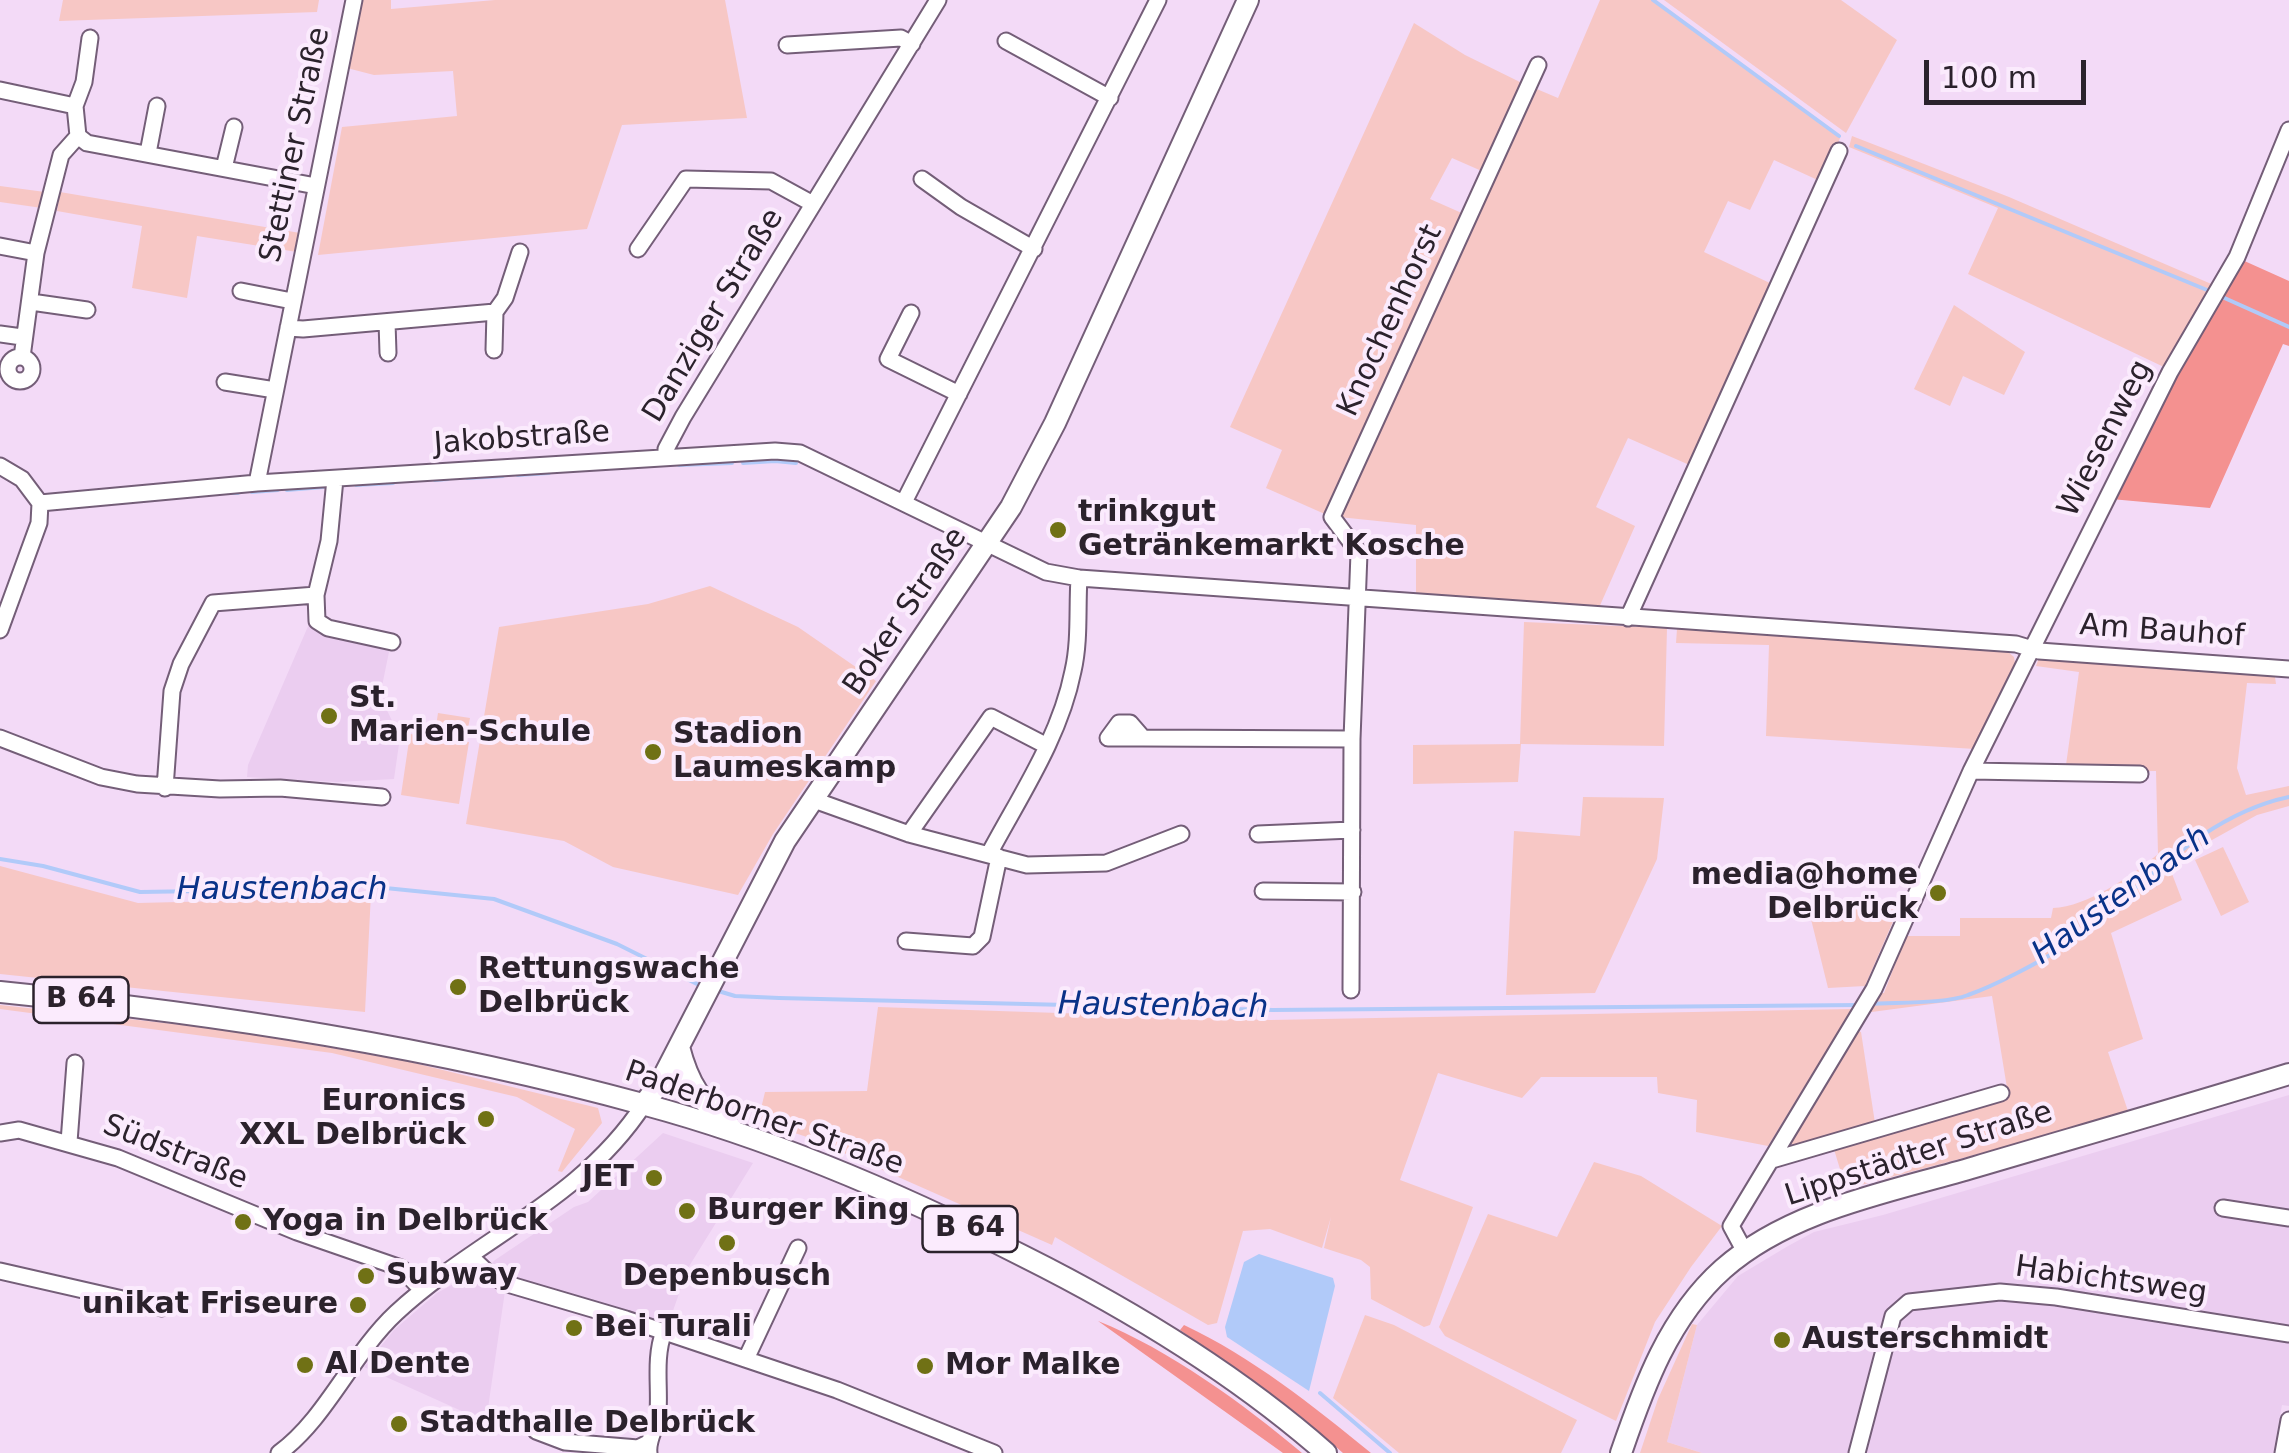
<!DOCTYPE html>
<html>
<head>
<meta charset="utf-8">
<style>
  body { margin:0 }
  #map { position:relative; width:2289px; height:1453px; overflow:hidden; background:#f3daf7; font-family:"DejaVu Sans",sans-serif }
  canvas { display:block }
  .scale { position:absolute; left:1924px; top:60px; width:162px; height:45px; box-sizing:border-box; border:5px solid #2b222c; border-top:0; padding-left:12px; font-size:30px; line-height:35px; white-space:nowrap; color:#2b222c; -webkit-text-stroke:8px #fbebfd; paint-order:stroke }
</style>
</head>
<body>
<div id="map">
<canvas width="2289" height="1453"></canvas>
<div class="scale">100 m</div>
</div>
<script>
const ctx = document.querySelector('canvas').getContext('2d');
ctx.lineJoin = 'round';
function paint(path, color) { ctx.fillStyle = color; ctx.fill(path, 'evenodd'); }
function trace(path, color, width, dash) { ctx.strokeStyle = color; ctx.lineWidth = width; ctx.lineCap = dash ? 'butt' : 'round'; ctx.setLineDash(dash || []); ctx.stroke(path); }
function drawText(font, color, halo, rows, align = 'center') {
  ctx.font = font + ' "DejaVu Sans",sans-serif'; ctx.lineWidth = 8; ctx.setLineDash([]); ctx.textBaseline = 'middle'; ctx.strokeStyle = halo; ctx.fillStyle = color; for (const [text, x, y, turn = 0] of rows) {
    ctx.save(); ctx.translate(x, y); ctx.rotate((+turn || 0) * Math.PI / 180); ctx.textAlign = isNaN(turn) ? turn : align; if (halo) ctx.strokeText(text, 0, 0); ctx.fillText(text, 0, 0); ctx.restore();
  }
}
paint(new Path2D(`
  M309,624l81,23 -10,49 20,41 -6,42 -57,3 -90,-5 1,-12z
  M2289,1095v311l-7,-1 -9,48h-571l-35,-11 30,-117 41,-49 50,-30 26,-14 69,-17z
  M663,1133l90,30 -65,105 -20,57 -158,-46 -5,12 -19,131 -122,-55 30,-37 43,-37 20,-11 15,2 23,-24 79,-53 14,-5z`), '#ebcdf0');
paint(new Path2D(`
  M63,0h256l-2,12 -258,9z
  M361,0h30v9l104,-9h230l22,118 -125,7 -35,104 -269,26 24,-128 115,-11 -4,-45 -79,4 -27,-7z
  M1600,0h53l187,138 -18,44 -48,-22 -24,50 -22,-9 -24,51 68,32 -78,183 -66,-29 -32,69 39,19 -37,84 -182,-16v-69l-77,-8 193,-430 26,11z
  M1664,0h177l56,40 -51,93z
  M1414,23l51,32 59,29 -40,88 -32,-14 -22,41 34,15 -137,301 -61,-27 16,-38 -52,-23z
  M1852,136l157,61 207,89 -50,82 -198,-94 30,-66 -149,-61z
  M0,186l45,6 -3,16 -42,-6z
  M60,192l240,41 -3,19 -100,-16 -10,62 -55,-10 10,-62 -85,-15z
  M1954,305l71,47 -21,43 -41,-19 -13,30 -36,-17z
  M710,586l88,41 78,54 -103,153 -35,61 -125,-28 -49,-26 -98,-17 33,-197 149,-23z
  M1524,622l143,6 -3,118 -143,-2 -3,38 -105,2v-39l107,-1z
  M1677,629l330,22 7,6 1,6 -40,86 -209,-13 3,-91 -93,-2z
  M2040,655l234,15 2,14 -29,-1 -10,85 9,27 43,-9v20l-32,9 -81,45 -7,6 13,34 -71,33 32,106 -35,13 21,62 -283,75 -13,-43 175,-52 -16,-98 -128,17 13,-20h7l22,-57h54v-18h91l2,-10c34,-1 80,-33 105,-54l-2,-83 -91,1 14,-100 -43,-6z
  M438,713l32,5 -4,20 -31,-5z
  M410,734l59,8 -10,62 -58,-9z
  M1583,797l81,1 -7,61 -62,134 -89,2 8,-164 66,5z
  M2223,847l26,55 -28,14 -26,-56z
  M0,866l138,37 124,-3 109,-7 -6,119 -365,-38z
  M1807,903l91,7 -33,76 -37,2z
  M0,1005l229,25 177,31 192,47 4,15 -40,49 -4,-1 17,-42 -58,-32 -185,-44 -332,-44z
  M878,1007l392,13 582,-11 -84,137 -72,-14 1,-32 -39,-7 -1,-16h-116l-19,21 -84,-25 -38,107 73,27 -43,118 -6,2 -53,-28 -1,-32 -9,-7 -37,-12 7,-31 -9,31 -52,-19 -27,2 -26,92 -9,2 -153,-88 -3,8 -242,-107 -52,-17 7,-29 102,-1z
  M1856,1031l5,1 14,91 -80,25 -5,-6z
  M1594,1162l47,14 81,50 -31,41 -36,55 -39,99 -171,-85 -6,-9 49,-113 69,23z
  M1365,1315l29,10 183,95 -16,33h-162l-66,-55z
  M1692,1324l5,1 -30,117 35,11h-62l18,-54z`), '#f7c7c5');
paint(new Path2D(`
  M2240,259l49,22v65l-6,-2 -73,164 -99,-9 66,-130z
  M1098,1321c70,28 146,83 204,132h-19z
  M1184,1325c68,32 128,80 187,128h-28l-44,-38 -119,-85z`), '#f49190');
paint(new Path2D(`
  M1259,1254l74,24 2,8 -26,105 -82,-54 -2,-10 19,-65z`), '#b1caf9');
trace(new Path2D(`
  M1653,0l186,136
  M1856,146l351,144
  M2220,296l69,31
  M743,463l32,-2 21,2
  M679,465l53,-2
  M518,475l31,-2
  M467,478l36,-2
  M435,480l13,-1
  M356,485l37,-2
  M287,490l36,-3
  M252,492l26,-2
  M229,493h9
  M0,859l43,7 97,26 125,-2 81,-6 148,15 123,45 84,42
  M715,990l20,6 44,2 494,12 587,-5
  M1869,1004c26,-2 77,0 99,-9 26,-9 72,-33 95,-48 73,-52 135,-131 226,-150
  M1320,1393l70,60`), '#b1caf9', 4);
const minor = new Path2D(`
  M90,38l-6,44 -9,24 3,30 9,7 229,43
  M1006,41l104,57
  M787,45l114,-7 11,6
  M0,90l75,16
  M148,153l9,-47
  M224,168l10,-41
  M922,179l39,28 73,42
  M0,246l36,7
  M638,249l48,-70 85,2 42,23
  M241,291l51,10
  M31,302l56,8
  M911,313l-23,46 71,35
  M387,322l1,31
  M288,328l15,1 192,-17 10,-14 15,-46
  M0,334l22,3
  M494,350l1,-38
  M22,357l14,-104 25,-98 17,-19
  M8 369a12 12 0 1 1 24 0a12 12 0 1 1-24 0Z
  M225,382l50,8
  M666,457v-8l17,-32 255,-417
  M0,466l22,13 18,24 -1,20 -39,107
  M335,479l-6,62 -13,54 1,26 11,7 64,14
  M257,483l97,-483
  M904,502l254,-502
  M40,503l217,-20 518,-32 25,2 246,119 33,6 937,66 23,7 250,18
  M1628,618l211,-467
  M0,738l101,39 36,7 83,5 60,-1 102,9
  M1143,738h-35l11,-15h11l13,15 209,1
  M1971,771l169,3
  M165,788l7,-97 9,-27 32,-61 103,-8
  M814,800l95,34 118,31 79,-2 75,-29
  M909,834l82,-117 56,29
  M1258,834l94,-4
  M989,854c31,-58 71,-117 84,-183 7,-30 4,-63 6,-93
  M1263,891l90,1
  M906,941l67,5 9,-9 17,-80
  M1351,990l1,-251 7,-186 -27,-36 206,-452
  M0,1133l19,-3 99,28 179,74 104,36 21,22
  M69,1142l6,-79
  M1772,1160l229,-67
  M2223,1208l66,10
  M1745,1252l-14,-26 143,-237 97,-218 199,-399 67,-115 52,-127
  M471,1257l16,15 17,11 122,36 211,71 157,63
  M0,1271l162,37
  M746,1359l52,-111
  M536,1431l29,11 73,6 10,-5
  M279,1453c47,-34 73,-99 117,-140 81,-75 185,-112 248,-209
  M649,1453c-2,-14 8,-25 9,-40 2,-28 -4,-54 6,-82
  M1857,1453l36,-137 16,-14 91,-10 56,5 233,37
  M2283,1453l6,-33`);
const major = new Path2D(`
  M0,992c218,22 434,55 646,113 130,35 257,90 377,151 108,54 212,117 303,197
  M679,1047c10,39 22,54 52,80
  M644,1104l16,-21 125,-242 226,-334 44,-84 193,-423
  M1621,1453c23,-67 48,-136 102,-184 68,-60 168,-77 252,-102 105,-31 210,-61 314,-93`);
trace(minor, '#745e78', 19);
trace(major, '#745e78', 24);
trace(minor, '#fff', 15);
trace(major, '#fff', 20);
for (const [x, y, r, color] of [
  [1058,530,10,"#707115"],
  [329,716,10,"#707115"],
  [653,752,10,"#707115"],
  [1938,893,10,"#707115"],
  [458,987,10,"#707115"],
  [486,1119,10,"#707115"],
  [654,1178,10,"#707115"],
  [687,1211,10,"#707115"],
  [243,1222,10,"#707115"],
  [727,1243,10,"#707115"],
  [366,1276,10,"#707115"],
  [358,1305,10,"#707115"],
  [574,1328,10,"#707115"],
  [1782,1340,10,"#707115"],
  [305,1365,10,"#707115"],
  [925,1366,10,"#707115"],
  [399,1424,10,"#707115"]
]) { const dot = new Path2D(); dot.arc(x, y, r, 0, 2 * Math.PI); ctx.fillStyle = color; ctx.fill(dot); trace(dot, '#fbebfd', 4); }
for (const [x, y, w] of [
  [81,1000,95],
  [970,1229,95]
]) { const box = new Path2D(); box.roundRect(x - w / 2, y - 23, w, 46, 8); ctx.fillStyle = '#fbebfd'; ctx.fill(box); trace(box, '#2b222c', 2.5); }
drawText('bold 28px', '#2b222c', null, [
  ["B 64",81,1000],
  ["B 64",970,1229]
]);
drawText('30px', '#2b222c', '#fbebfd', [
  ["Stettiner Straße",296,145,-78],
  ["Danziger Straße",714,316,-59],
  ["Knochenhorst",1391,321,-65],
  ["Jakobstraße",522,439,-4],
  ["Wiesenweg",2106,439,-63],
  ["Boker Straße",906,612,-56],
  ["Am Bauhof",2162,632,4],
  ["Paderborner Straße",764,1119,19],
  ["Südstraße",175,1153,22],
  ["Lippstädter Straße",1919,1155,-18],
  ["Habichtsweg",2111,1281,8]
]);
drawText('bold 30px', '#2b222c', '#fbebfd', [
  ["trinkgut",1078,513],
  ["Getränkemarkt Kosche",1078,547],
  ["St.",349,699],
  ["Marien-Schule",349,733],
  ["Stadion",673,735],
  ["Laumeskamp",673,769],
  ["media@home",1918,876,"right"],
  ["Delbrück",1918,910,"right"],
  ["Rettungswache",478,970],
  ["Delbrück",478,1004],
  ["Euronics",466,1102,"right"],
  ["XXL Delbrück",466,1136,"right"],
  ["JET",634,1178,"right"],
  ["Burger King",707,1211],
  ["Yoga in Delbrück",263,1222],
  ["Subway",386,1276],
  ["Depenbusch",727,1277,"center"],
  ["unikat Friseure",338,1305,"right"],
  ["Bei Turali",594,1328],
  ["Austerschmidt",1802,1340],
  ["Al Dente",325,1365],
  ["Mor Malke",945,1366],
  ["Stadthalle Delbrück",419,1424]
], 'left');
drawText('italic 32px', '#093288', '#fbebfd', [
  ["Haustenbach",282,891],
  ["Haustenbach",2122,896,-36],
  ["Haustenbach",1163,1007,1]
]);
</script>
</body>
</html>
